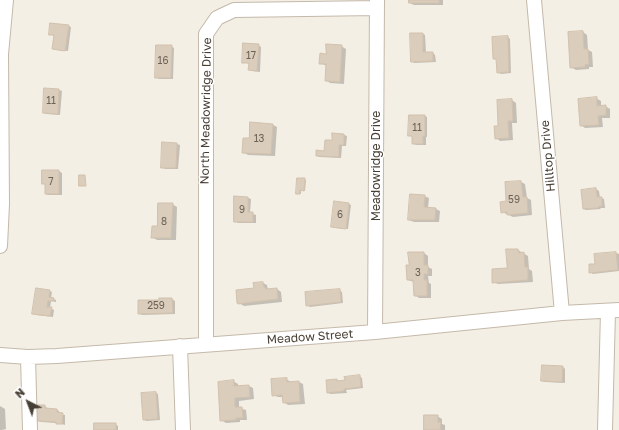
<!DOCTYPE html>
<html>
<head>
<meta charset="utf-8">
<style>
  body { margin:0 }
  #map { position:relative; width:619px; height:430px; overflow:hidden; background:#f4efe5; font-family:"Golos Text",sans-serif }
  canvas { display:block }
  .north { position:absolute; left:8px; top:382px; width:40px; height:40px; -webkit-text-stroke:3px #fff; paint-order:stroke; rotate:318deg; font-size:11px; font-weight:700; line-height:16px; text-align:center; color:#473f34 }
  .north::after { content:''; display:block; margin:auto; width:14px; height:18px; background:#473f34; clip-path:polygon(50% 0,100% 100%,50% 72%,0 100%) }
</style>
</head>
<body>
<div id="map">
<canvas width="619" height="430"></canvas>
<div class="north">N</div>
</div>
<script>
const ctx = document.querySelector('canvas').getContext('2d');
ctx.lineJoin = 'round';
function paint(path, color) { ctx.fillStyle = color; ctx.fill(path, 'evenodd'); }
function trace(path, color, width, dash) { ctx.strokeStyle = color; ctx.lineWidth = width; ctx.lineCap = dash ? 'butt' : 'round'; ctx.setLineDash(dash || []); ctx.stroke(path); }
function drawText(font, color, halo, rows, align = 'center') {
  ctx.font = font + ' "Golos Text",sans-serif'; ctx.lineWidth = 3; ctx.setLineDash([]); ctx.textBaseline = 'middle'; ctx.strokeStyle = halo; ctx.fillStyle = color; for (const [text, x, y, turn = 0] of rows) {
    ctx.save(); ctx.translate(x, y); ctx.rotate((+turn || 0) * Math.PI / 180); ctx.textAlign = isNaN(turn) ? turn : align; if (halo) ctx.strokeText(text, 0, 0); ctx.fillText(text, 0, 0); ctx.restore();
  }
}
paint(new Path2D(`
  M410,0h33v5h-29l-4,-2z
  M68,26l3,1 -3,24 -12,-1 -3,-2 1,-12 -4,-2z
  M583,32l4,3 1,15 4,2 1,15h-4v2l-13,1 -5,-3z
  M423,34l2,1 1,18h7l2,2 1,7 -22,1 -2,-2z
  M508,37l2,2 1,34 -10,1 -3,-2 -1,-12 -3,-2z
  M258,45l3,2 -1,25 -8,-1 -3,-1 1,-6 -7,-2z
  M171,46l3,2 -1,31h-14l-3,-2z
  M341,46l5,3 -2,35 -14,-1 -4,-3 1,-14 -7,-3 7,-8z
  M59,90l3,1 -2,24 -14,-1 -2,-1z
  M596,98l5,3v5h4l5,3v9h-8l1,9 -18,1 -4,-3z
  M512,100l4,3 1,20h-5l1,17 -13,1 -4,-3 3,-11z
  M425,116l2,1v20h-1v8h-10l-3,-2 -1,-6 -2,-2z
  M273,125l4,2 -2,29 -27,-1 -5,-3z
  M344,135l3,1 -1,10h-4l-1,12 -22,-1 -2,-2 8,-3 7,-11z
  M177,144l3,1 -2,24h-13l-3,-2z
  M59,171l3,2v22h-14l-2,-1v-10l-3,-1z
  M298,179l8,1 -1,11 -4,-1v4h-3z
  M521,182l4,2 2,14 4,2 1,15 -19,2 -11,-5z
  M596,189l3,2 1,7 4,1 1,9h-5l1,1 -15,1 -2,-1 -2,-18z
  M424,196l5,2 -1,10 8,1 4,2 -1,11h-25l-5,-2z
  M235,197l13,1 3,1 -1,14 6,2v8h-18l-3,-2z
  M172,204l5,3 -1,33h-19l-5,-3z
  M349,204l2,1 -3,24 -13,-1 -3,-2z
  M518,250l10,6 1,13 3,2 1,11 -35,2 -5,-2 15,-13z
  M424,253l4,3v11l4,2v7h-4l1,7 2,1v14h-12l-4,-3 -1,-13 -6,-2z
  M616,253l3,1v17l-26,3 -3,-2 7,-8 -1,-9z
  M263,283l4,2 1,5 9,-1 4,3 1,10 -38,4 -5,-3z
  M339,290l3,2 1,11 -33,4 -3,-2z
  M49,291l3,1 -1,6 5,2v2l-5,-1 -1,7 4,2 -1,7 -17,-2 -3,-2z
  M172,299l3,2v13l-33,1 -3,-2v-12z
  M563,367l2,2v14l-20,-1 -3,-1z
  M359,376l3,2 1,10 -17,2 1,3 -16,1 -3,-1 -1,-12 10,-1 3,2z
  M286,379l5,3h8l4,2 2,20 -17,1 -4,-3v-5h-6l-5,-2z
  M233,381l5,3v2h11l4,2 1,11 -15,2v7l7,2 1,10h-7v2l-14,1 -5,-3z
  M156,393l2,1 2,26 -14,1 -2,-2z
  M0,406l5,3 1,20 -4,1h-2z
  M39,406h6l3,3 9,1 2,1v3l6,1v10l-8,-2 -16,-1 -3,-2z
  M437,416l5,3v5l3,1v5h-20z
  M115,424l3,2v4h-23z`), '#0003');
const building = new Path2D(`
  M409,0h30v3h-30z
  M50,23l19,2 -4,26 -13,-2 2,-14h-5z
  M583,31l1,18h4l1,15 -4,1v2l-15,1 -2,-36z
  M410,33h13v19h10v9l-22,1z
  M508,36l1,36 -12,1 -1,-14h-3l-1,-22z
  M243,43l16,1 -2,27 -9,-1 1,-7h-7z
  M326,44l16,1 -2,37 -15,-1 1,-17h-7l1,-11 6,1z
  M156,45h16l-1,33h-16z
  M44,88l15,1 -1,25 -15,-1z
  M597,97v9l9,-1v10l-8,1 1,9 -19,1 -2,-27z
  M512,99l1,22h-5l1,17 -14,1 -1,-13h4l-1,-26z
  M409,115h16v21h-2v8h-11v-8h-4z
  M250,122l23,2 -2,30 -29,-1 1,-15h6z
  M332,133l12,1v11h-5v12l-23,-1v-6l8,1 1,-11h7z
  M162,142l15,1 -1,25h-15z
  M42,170h17v24h-14v-10h-3z
  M79,175h6l1,11h-7z
  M297,178h8l-1,13 -4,-1v4h-4z
  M521,181l2,16h4l1,16 -21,2v-3l-6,1 -1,-11 6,-1 -1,-19z
  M596,188l1,9h5v9l-4,1v1l-15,1 -2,-19z
  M410,194l15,1 -1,12 12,1 -1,12h-27z
  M234,196l14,1v15h5v10h-19z
  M334,201l15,2 -3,26 -15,-2z
  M158,203h15l-2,35h-20l1,-12h5z
  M506,249h12l1,4 5,-1 1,15h3v13l-36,3v-14l15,-1z
  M408,252h16v13h4v9h-4v6h3v16h-13l-1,-16h-6l-1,-15h3z
  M616,252l2,18 -29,3v-9h6l-1,-10z
  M263,282l1,5h1l1,2 11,-1 1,11 -40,5 -1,-1 -1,-13 18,-2 -1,-5z
  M36,288l14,2 -1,7 5,1 -1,3h-5l-1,6h5l-2,9 -18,-2z
  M340,289l1,13 -35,4 -1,-14z
  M159,298h13l1,15 -35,1v-14h21z
  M542,365l21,1 -1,16 -21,-1z
  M360,375l1,12 -17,2v2l-17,2 -1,-13 11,-1v2l8,-1 -1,-3z
  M287,378v4l12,-1 1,21 -17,1 -1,-8 -10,1 -1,-17z
  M234,380v6l15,-1 1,12 -15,1v9h7l1,11h-7v2l-16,1 -2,-39z
  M156,392l2,27 -15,1 -2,-27z
  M38,405h7v3l12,1v3l6,1 -1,11h-6v-2l-19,-1z
  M424,415h14v7h3l-1,8h-16z
  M94,423h22v7h-22z`);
paint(building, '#dacdbc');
trace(building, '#d2c1ac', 1);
const minor = new Path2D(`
  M534,0l28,313
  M0,246l2,-42 -1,-150 5,-54
  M375,332l2,-332
  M206,344v-310l11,-16 17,-8 143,-2
  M180,346l3,84
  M0,355l28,2 29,-1 318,-24 187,-19 57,-3
  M28,357l2,73
  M605,430l3,-119`);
trace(minor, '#c4b9aa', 16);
trace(minor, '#fff', 14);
drawText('10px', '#6c6256', null, [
  ["17",251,56],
  ["16",163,61],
  ["11",51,101],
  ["11",417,128],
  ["13",259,139],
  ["7",51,182],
  ["59",514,200],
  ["9",242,210],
  ["6",340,215],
  ["8",164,222],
  ["3",418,273],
  ["259",156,306]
]);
drawText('12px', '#473f34', '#fff', [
  ["North Meadowridge Drive",206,111,-89],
  ["Hilltop Drive",548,156,-95],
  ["Meadowridge Drive",376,166,-90],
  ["Meadow Street",310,337,-4]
]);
</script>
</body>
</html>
